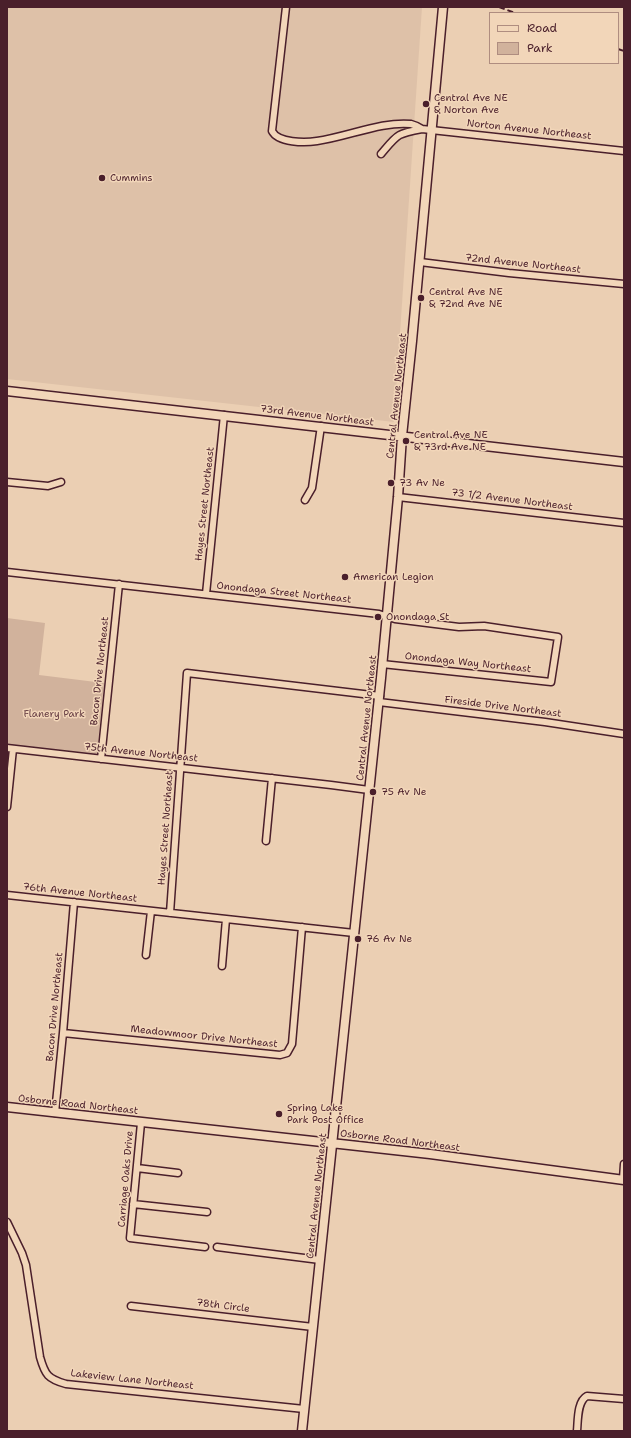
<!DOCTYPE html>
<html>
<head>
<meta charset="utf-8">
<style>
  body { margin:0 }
  #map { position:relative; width:631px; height:1438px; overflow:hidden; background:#ebcfb3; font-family:"Shantell Sans",sans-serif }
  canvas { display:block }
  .frame { position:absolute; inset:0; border:8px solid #4a1f2b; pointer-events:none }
  .legend { position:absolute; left:489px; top:12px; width:130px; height:52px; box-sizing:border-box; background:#f2d6b9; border:1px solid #af8d80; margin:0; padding:5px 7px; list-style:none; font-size:12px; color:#4a1f2b }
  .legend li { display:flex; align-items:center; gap:8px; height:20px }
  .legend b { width:20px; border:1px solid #af8d80 }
</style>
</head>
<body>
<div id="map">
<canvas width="631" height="1438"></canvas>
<div class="frame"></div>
<ul class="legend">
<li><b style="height:5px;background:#f2d6b9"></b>Road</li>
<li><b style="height:11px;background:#d1b29c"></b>Park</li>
</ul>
</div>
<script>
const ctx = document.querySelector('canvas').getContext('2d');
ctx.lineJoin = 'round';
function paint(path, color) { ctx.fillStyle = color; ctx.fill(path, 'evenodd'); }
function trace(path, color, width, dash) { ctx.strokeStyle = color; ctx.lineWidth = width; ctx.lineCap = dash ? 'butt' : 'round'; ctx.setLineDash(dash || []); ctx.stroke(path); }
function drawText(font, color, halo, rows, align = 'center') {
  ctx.font = font + ' "Shantell Sans",sans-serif'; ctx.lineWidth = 3; ctx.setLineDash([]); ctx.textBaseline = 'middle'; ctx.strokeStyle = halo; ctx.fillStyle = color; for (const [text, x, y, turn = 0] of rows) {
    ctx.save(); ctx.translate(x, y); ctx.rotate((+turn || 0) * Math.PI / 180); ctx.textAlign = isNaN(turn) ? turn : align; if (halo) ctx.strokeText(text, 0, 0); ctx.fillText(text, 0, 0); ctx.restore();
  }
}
paint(new Path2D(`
  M7,7h415l-28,415 -387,-43z`), '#dec1a8');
paint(new Path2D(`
  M7,618l38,5 -6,52 65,8 -7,70 -4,3 -86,-10z`), '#d1b29c');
const minor = new Path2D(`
  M286,7l-14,124c6,12 33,12 45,10 30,-4 65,-20 94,-17 4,1 8,3 11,5
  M381,154c17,-20 15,-20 41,-25l202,22
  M420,262l89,11 115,11
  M7,482l41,4 13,-4
  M398,497l226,26
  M305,500l7,-12 9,-62
  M7,572l372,42 16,5 64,8 25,-1 74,11 -7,45 -169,-18
  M206,594l18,-179
  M379,702l166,20 79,12
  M7,748l324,37 38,5
  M101,759l18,-175
  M7,807l6,-58
  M266,841l6,-63
  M7,895l347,38
  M170,913l17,-240 193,23
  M146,955l5,-44
  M222,966l4,-47
  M63,1033l217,22 7,-2 5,-9 10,-117
  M55,1113l8,-80 11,-131
  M141,1123l-11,115 75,9
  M137,1168l41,5
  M623,1179l1,-15
  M133,1204l74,8
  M7,1222l15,31 4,12 14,92c5,18 8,22 26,27l238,25
  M217,1247l103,13
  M131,1306l182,21
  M577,1431c1,-10 0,-30 10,-35l37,3`);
const tertiary = new Path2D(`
  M7,391l617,71
  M7,1107l423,47 194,26
  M302,1431l79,-753 17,-181 4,-61 10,-95 31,-334`);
trace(minor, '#4a1f2b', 9);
trace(tertiary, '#4a1f2b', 11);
trace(minor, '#f2d6b9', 6);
trace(tertiary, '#f2d6b9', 8);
trace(new Path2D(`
  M499,7l16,6
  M618,49l6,2`), '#4a1f2b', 2, [6, 3]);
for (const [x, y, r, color] of [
  [426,104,4,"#4a1f2b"],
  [102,178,4,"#4a1f2b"],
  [421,298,4,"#4a1f2b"],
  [406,441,4,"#4a1f2b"],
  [391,483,4,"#4a1f2b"],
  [345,577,4,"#4a1f2b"],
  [378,617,4,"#4a1f2b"],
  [373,792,4,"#4a1f2b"],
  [358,939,4,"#4a1f2b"],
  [279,1114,4,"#4a1f2b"]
]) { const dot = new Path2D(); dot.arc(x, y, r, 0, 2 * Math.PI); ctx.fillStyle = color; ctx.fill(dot); trace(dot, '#f2d6b9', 1.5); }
drawText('10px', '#4a1f2b', '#f2d6b9', [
  ["Central Ave NE",434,98],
  ["& Norton Ave",434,110],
  ["Cummins",110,178],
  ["Central Ave NE",429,292],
  ["& 72nd Ave NE",429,304],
  ["Central Ave NE",414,435],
  ["& 73rd Ave NE",414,447],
  ["73 Av Ne",399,483],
  ["American Legion",353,577],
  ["Onondaga St",386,617],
  ["75 Av Ne",381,792],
  ["76 Av Ne",366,939],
  ["Spring Lake",287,1108],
  ["Park Post Office",287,1120]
], 'left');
drawText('10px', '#4a1f2b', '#f2d6b9', [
  ["Norton Avenue Northeast",529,130,6],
  ["72nd Avenue Northeast",523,264,6],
  ["Central Avenue Northeast",397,396,-84],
  ["73rd Avenue Northeast",317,416,7],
  ["73 1/2 Avenue Northeast",512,500,7],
  ["Hayes Street Northeast",205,504,-84],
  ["Onondaga Street Northeast",284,593,6],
  ["Onondaga Way Northeast",468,663,6],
  ["Bacon Drive Northeast",100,671,-84],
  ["Fireside Drive Northeast",503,707,7],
  ["Central Avenue Northeast",367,718,-84],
  ["75th Avenue Northeast",141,753,6],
  ["Hayes Street Northeast",166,828,-86],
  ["76th Avenue Northeast",80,893,6],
  ["Bacon Drive Northeast",55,1007,-85],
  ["Meadowmoor Drive Northeast",204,1037,6],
  ["Osborne Road Northeast",78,1105,6],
  ["Osborne Road Northeast",400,1141,7],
  ["Carriage Oaks Drive",126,1179,-85],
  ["Central Avenue Northeast",317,1196,-84],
  ["78th Circle",223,1306,7],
  ["Lakeview Lane Northeast",132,1380,6]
]);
drawText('10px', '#653c42', '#f2d6b9', [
  ["Flanery Park",54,714]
]);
</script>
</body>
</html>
